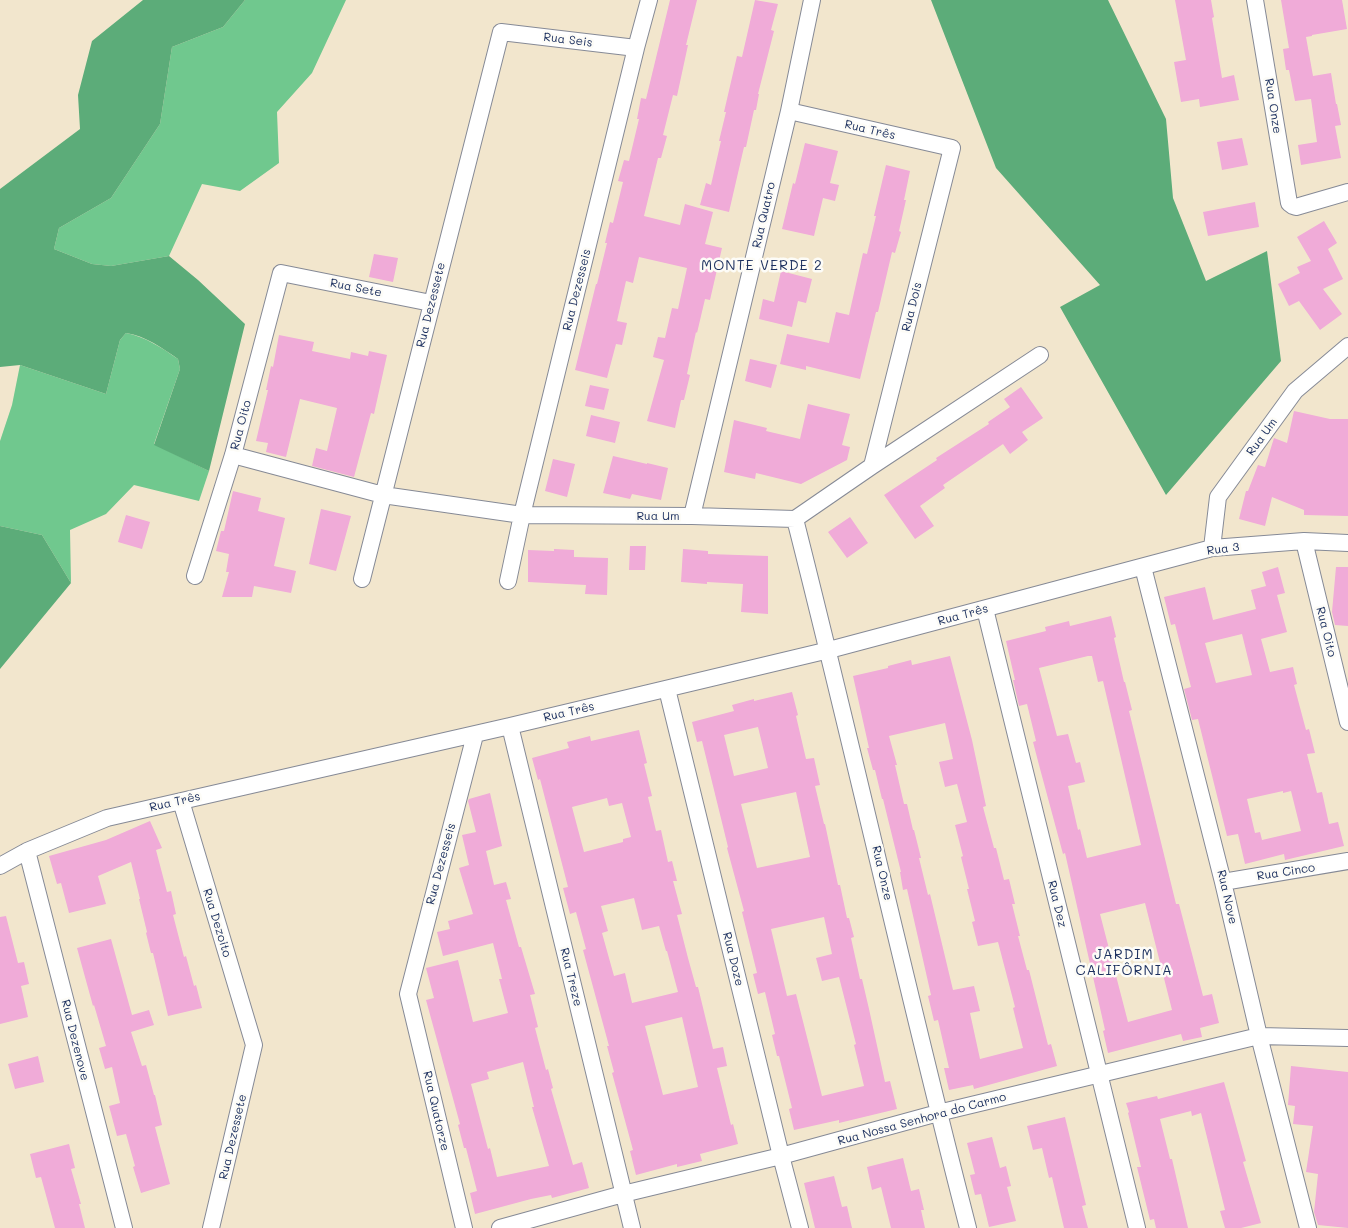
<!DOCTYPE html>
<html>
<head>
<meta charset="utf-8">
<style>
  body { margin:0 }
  canvas { display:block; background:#f2e6cd }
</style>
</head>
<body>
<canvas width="1348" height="1228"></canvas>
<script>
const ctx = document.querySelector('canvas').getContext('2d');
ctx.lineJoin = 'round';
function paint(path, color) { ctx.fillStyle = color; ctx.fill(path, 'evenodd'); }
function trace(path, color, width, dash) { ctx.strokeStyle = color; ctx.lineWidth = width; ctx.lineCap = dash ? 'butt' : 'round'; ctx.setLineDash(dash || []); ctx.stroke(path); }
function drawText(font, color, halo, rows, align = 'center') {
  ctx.font = font + ' Mali,sans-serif'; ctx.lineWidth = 5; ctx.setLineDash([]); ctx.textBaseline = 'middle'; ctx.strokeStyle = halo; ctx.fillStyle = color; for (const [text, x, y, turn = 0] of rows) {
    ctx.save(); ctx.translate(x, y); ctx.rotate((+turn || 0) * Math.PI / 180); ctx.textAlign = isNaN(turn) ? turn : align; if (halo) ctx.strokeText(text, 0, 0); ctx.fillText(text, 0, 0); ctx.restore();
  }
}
paint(new Path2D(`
  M245,0h101l-34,73 -35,39 2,51 -39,28 -38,-7 -33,72 -58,10 -19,-2 -38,-15 5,-21 52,-30 49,-74 12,-77 51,-20z
  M126,333c20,4 36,15 52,26l2,10 -26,75 55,27 -10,30 -65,-16 -28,29 -36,16 1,53 -29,-48 -42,-9v-85l12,-36 8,-40 86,29 14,-54z`), '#70c88e');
paint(new Path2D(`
  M143,0h102l-22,27 -51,20 -12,77 -49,74 -52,30 -5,21 38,15 19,2 58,-10 29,24 47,44 -36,147 -55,-26 26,-76 -2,-10c-16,-11 -32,-23 -52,-26l-6,7 -14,54 -86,-29 -20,2v-178l80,-60 -2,-34 14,-54z
  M931,0h177l58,119 7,79 33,83 61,-30 14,110 -115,134 -106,-188 40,-22 -104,-117z
  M0,526l42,9 29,48 -71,86z`), '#5cac79');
paint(new Path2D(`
  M670,0h27l-11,45h2l-11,51 -4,-1 -10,40 4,1 -6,22h-3l-14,58 36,9 5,-21 28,8 -8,32 17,4 -12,52 -5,-1 -8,34 -1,-1 -9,42 3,1 -6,25h-3l-6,28 -28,-7 17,-61 -11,-3 5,-20 7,1 7,-30 6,1 9,-41 -48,-11 -6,26 -7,-2 -9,40 10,2 -5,22 -6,-1 -9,34 -32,-8 21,-86h1l10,-41h-2l5,-21 3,1 10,-41 -5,-1 6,-21 5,1 10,-42h-2l4,-21 5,1z
  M755,0l23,4 -7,26 3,1 -16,63h1l-3,16h-2l-8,37h-2l-15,65 -29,-7 6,-22 5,2 10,-44h-2l7,-29h-2l13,-56 5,1z
  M1175,0h36l3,17 -2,1 10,60 12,-3 5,25 -39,7 -1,-8 -18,3 -7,-40 12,-2z
  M1281,0h61l5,29 -35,6v1l-6,1 7,39 18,-3 5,31h1l4,21 -6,1 6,32 -40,7 -3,-20 19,-3 -6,-43 -16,2 -6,-31h-3l-3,-21 6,-1z
  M1242,138l6,27 -26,5 -5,-28z
  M805,143l33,8 -8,32 9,2 -4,16 -12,-3 -9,38 -32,-7 11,-46 2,1z
  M886,165l24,6 -6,29h2l-7,31 2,1 -6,21 -3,-1 -14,60h-2l-16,67 -54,-13v4l-26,-6 7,-30 42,9 7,-31 13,3 14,-62 4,1 9,-38h-2z
  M1255,202l4,25 -51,9 -5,-24z
  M1324,221l13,22 -9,6 15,30 -20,10 19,25 -22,16 -21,-29 -10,5 -11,-22 22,-11 -3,-6 14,-6 -14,-24z
  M374,254l24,4 -5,24 -24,-5z
  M781,271l31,8 -6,24 -8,-2 -6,26 -33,-8 4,-20 11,3z
  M279,335l35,7 -2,9 38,8 1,-7 17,4 1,-5 18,4 -13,59 -3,-1 -17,64 -42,-11 4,-18 11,3 10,-43 -37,-9 -14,58 -20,-5 2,-9 -12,-2 12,-51h-2l5,-24 2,1z
  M750,359l27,6 -6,23 -26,-7z
  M590,385l19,4 -5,21 -19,-4z
  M1021,387l22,31 -21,14 6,8 -18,14 -7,-10 -60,41 2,3 -25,18 14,20 -19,13 -31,-44 53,-35 -1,-2 53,-34 -1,-2 22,-15 -6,-8z
  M808,404l42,10 -8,31 8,2 -3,13 -46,24 -45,-11 -1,6 -31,-7 10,-52 33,8 -1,3 34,8z
  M1294,411l36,8h18v97l-44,-1v-5l-32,-13 -7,29 -26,-7 7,-28h2l10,-26 7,2 9,-29 13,5z
  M591,415l29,7 -5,21 -29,-7z
  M613,456l34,8v-1l21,5 -7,32 -29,-6 -2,5 -27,-6z
  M553,459l22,5 -8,33 -22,-6z
  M233,491l28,7 -3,13 27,7 -11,48 22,5 -5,22 -37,-7 -2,11h-30l7,-25h-3l3,-18 -13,-3 5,-20h3z
  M321,509l30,7 -15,55 -27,-7z
  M126,515l24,7 -8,27 -24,-7z
  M850,517l18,26 -21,15 -19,-26z
  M630,546h16l-1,24h-16z
  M554,549l20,1v7l34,1 -1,37 -22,-1 1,-9 -58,-3v-32l26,1z
  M683,549l25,2v3l60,2v58l-27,-2 2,-28 -36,-2v2l-26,-2z
  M1278,567l7,26 -8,2 10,37 -26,7 9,33 23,-5 4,17 -3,1 12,45 3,-1 6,24 -8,1 10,39 5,-1 7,32 9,-2 6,24 -59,14 -1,-6 -39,10 -7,-30 -11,2 -29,-117 -6,1 -8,-31 7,-2 -16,-63 -4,1 -7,-28 41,-10 8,33 43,-11 -5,-19 15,-4 -4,-14zM1242,634l10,41 -36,8 -11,-40zM1283,791v2l8,-2 10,40 -39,9 -2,-8 -5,1 -8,-34z
  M1336,567h12v59l-13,-1 -3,-13z
  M1111,616l5,21 -2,1 10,44h1l7,28 -3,1 47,193h3l24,92 9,-2 7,29 -19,5 2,9 -19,4 -2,-7 -73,19 -5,-22 2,-1 -40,-177 -2,1 -24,-89 -6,-23 3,-1 -9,-37 -8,2 -6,-26h2l-9,-39 40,-10 -1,-4 24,-6 1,5zM1088,656h4l6,26 5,-1 38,164 -54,13 -7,-29 -2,1 -10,-44 17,-4 -5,-20 -4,1 -8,-29 -11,2 -18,-68zM1145,903l27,107 -44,12 -28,-108z
  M950,656l22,84 14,66 -3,1 11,41h2l8,32 5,-1 6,25h-3l8,32h-2l9,34h2l19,75 3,-1 6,22 -83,23 -1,-4 -24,5 -5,-22h5l-11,-48 -4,1 -6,-25 3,-1 -24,-106 -4,1 -3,-18h1l-18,-73h-1l-7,-29h-2l-6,-22h2l-16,-72 35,-8v-2l23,-6 1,5zM945,723l8,36 -14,3 6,25 12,-3 10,38 -12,3 8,31 -2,1 8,32h-2l8,32 -3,1 6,24 20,-4 17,65 -2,1 10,40 -43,11 -10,-46 10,-2 -6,-25 -21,4 -23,-96 -2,1 -9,-37h2l-7,-28h-1l-6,-26h-3l-9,-39h2l-8,-29z
  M792,692l6,23 -2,1 10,43 8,-1 6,27 -5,1 9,38h1l13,61h2l7,33h2l5,19 -3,1 9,41h2l7,30 16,73 5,-1 7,28 -58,14v-3l-45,10 -5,-21 3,-1 -13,-52h-2l-5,-21 3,-1 -10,-42 -7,2 -5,-20 4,-1 -15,-61 2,-1 -17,-63 1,-1 -26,-106 -5,1 -5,-20 42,-11 -2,-6 22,-6v2zM758,727l10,41 -34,8 -10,-41zM796,792l14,65 -53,11 -16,-64zM824,917l8,37 -16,4 6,23 17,-4 17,67 -2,1 10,41 -42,10 -26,-102 -9,2 -16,-67z
  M639,730l8,33 -3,1 8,32 -4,1 8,34 5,-1 7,32 4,-1 5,20h-4l9,33 -5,1 11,43 8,29h2l15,62 10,-2 4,19 -10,2 14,57 2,-1 5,20 -38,10 2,7 -25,6v-3l-41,11 -6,-24 3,-1 -21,-77 2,-1 -7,-26h2l-26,-96 3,-1 -10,-37 -6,2 -7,-26 5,-1 -28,-108 -2,1 -6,-22 37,-10 -2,-6 23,-6 1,5zM607,798l2,8 13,-3 9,34 -8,2v3l-39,10 -12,-45zM634,898l8,32 17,-4 7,25h1l11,41 -46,11 -7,-30 -11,3 -12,-43 6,-2 -7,-25zM682,1017l16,70 -35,8 -18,-69z
  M490,793l12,53 -16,5 8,34 12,-3 5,17 -5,1 13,47h2l14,47 -5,1 8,32 -3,1 11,42 2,-1 5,19 -2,1 22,76 9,-3 7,26 -37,10 -1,-3 -20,4 -56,15 -5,-21 7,-2 -11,-43h-2l-6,-23 2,-1 -34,-124 8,-2 -8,-30 32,-8 15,62 35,-9 -9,-34h3l-9,-36 -50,13 -6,-24 13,-3 -2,-8 25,-7 -14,-46 10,-3 -7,-30 14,-3 -8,-31 1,-2zM523,1062l11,45h-2l17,59 -52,11 -7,-29 -2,1 -17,-65 18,-5 -2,-7z
  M150,821l12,27 -6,2 11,42 4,-1 5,23 -3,1 11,42 2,-1 8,30 2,-1 6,23 -34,8 -15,-63h-2l-5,-20 1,-1 -8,-33h1l-9,-37 -33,14 8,28 -37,9 -8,-30 -4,1 -8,-28 57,-16z
  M6,916l12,47 6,-1 5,22 -8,2 7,31 -28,7v-107z
  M111,939l21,76 17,-5 5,15 -23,7 11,34 4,-1 8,30h1l7,30 -7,2 15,57 -29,9 -8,-26 2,-1 -9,-32 -9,2 -8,-30 11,-3 -8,-36 -7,2 -6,-21 7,-2 -12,-41 -1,1 -16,-58z
  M38,1056l6,26 -29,7 -7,-25z
  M1291,1066l57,6v156l-30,-3 -4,-13 4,-38 -12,-2 7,-46 -20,-2 2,-18 -7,-1z
  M1224,1082l22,79 -3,1 18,61 -20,5h-16l-5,-17 5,-1 -24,-97 -9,3 -1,-5 -31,8 10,40h2l16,69h-32l-2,-9 -4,1 -13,-53h4l-13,-54 1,-1 -3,-9 31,-7 1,3z
  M1065,1117l21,88 -4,1 6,22h-24l-12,-51 -3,1 -7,-30 -9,2 -6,-24z
  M992,1137l8,31 6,-2 5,20 -4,1 9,34 -27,6 -8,-33 -6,1 -5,-20 5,-1 -8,-31z
  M69,1144l6,24 -4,1 10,35h-2l6,24h-30l-14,-51 -5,1 -6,-24z
  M903,1158l8,33 8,-2 5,21h-3l4,18h-34l-10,-41 -9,3 -5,-23z
  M834,1176l8,31 5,-1 5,22h-37l-11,-45z`), '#f0abd8');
const street = new Path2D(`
  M1255,0l34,203 4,3 3,1 52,-15
  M789,111l163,37 -80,318
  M233,455l150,40 139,20 170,1 103,3 77,-53 168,-111
  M692,516l97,-405 23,-111
  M795,519c60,236 112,473 173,709
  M1304,541l44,181
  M1212,548l6,-51 77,-106 53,-45
  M1143,567l80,315 36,154 49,192
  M195,576l38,-121 48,-182 150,30
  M362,579l139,-547 135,16
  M508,581l14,-66 114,-467 13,-48
  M985,609l152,619
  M667,689l114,467 19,72
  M510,726l122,502
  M181,801l73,244 -43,183
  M27,851l97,377
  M0,866l27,-15 80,-33 403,-92 319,-76 383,-102 92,-7 44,2
  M1223,882l125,-21
  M464,1228l-56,-234 67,-259
  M500,1228l123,-34 158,-38 157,-43 321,-77 89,2`);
trace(street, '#868a96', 18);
trace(street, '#fff', 16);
drawText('12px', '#1b2f5e', '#fdfcf7', [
  ["Rua Seis",568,40,7],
  ["Rua Onze",1273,106,81],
  ["Rua Três",870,130,13],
  ["Rua Quatro",764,215,-77],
  ["Rua Sete",356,288,11],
  ["Rua Dezesseis",577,290,-76],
  ["Rua Dezessete",431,305,-76],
  ["Rua Dois",912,307,-76],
  ["Rua Oito",241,425,-75],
  ["Rua Um",1262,437,-54],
  ["Rua Um",658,516],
  ["Rua 3",1223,549,-7],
  ["Rua Três",963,615,-15],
  ["Rua Oito",1326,632,76],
  ["Rua Três",569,712,-13],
  ["Rua Três",175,802,-13],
  ["Rua Dezesseis",441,864,-75],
  ["Rua Cinco",1286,872,-9],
  ["Rua Onze",882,873,77],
  ["Rua Nove",1227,897,77],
  ["Rua Dez",1057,904,76],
  ["Rua Dezoito",217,923,73],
  ["Rua Doze",733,959,76],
  ["Rua Treze",571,977,76],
  ["Rua Dezenove",75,1040,76],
  ["Rua Quatorze",436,1111,77],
  ["Rua Nossa Senhora do Carmo",922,1119,-15],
  ["Rua Dezessete",233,1137,-77]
]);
ctx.letterSpacing = '1px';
drawText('14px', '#1b2f5e', '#fdfcf7', [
  ["MONTE VERDE 2",762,266],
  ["JARDIM",1124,955],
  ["CALIFÔRNIA",1124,971]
]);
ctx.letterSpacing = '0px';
</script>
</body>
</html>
